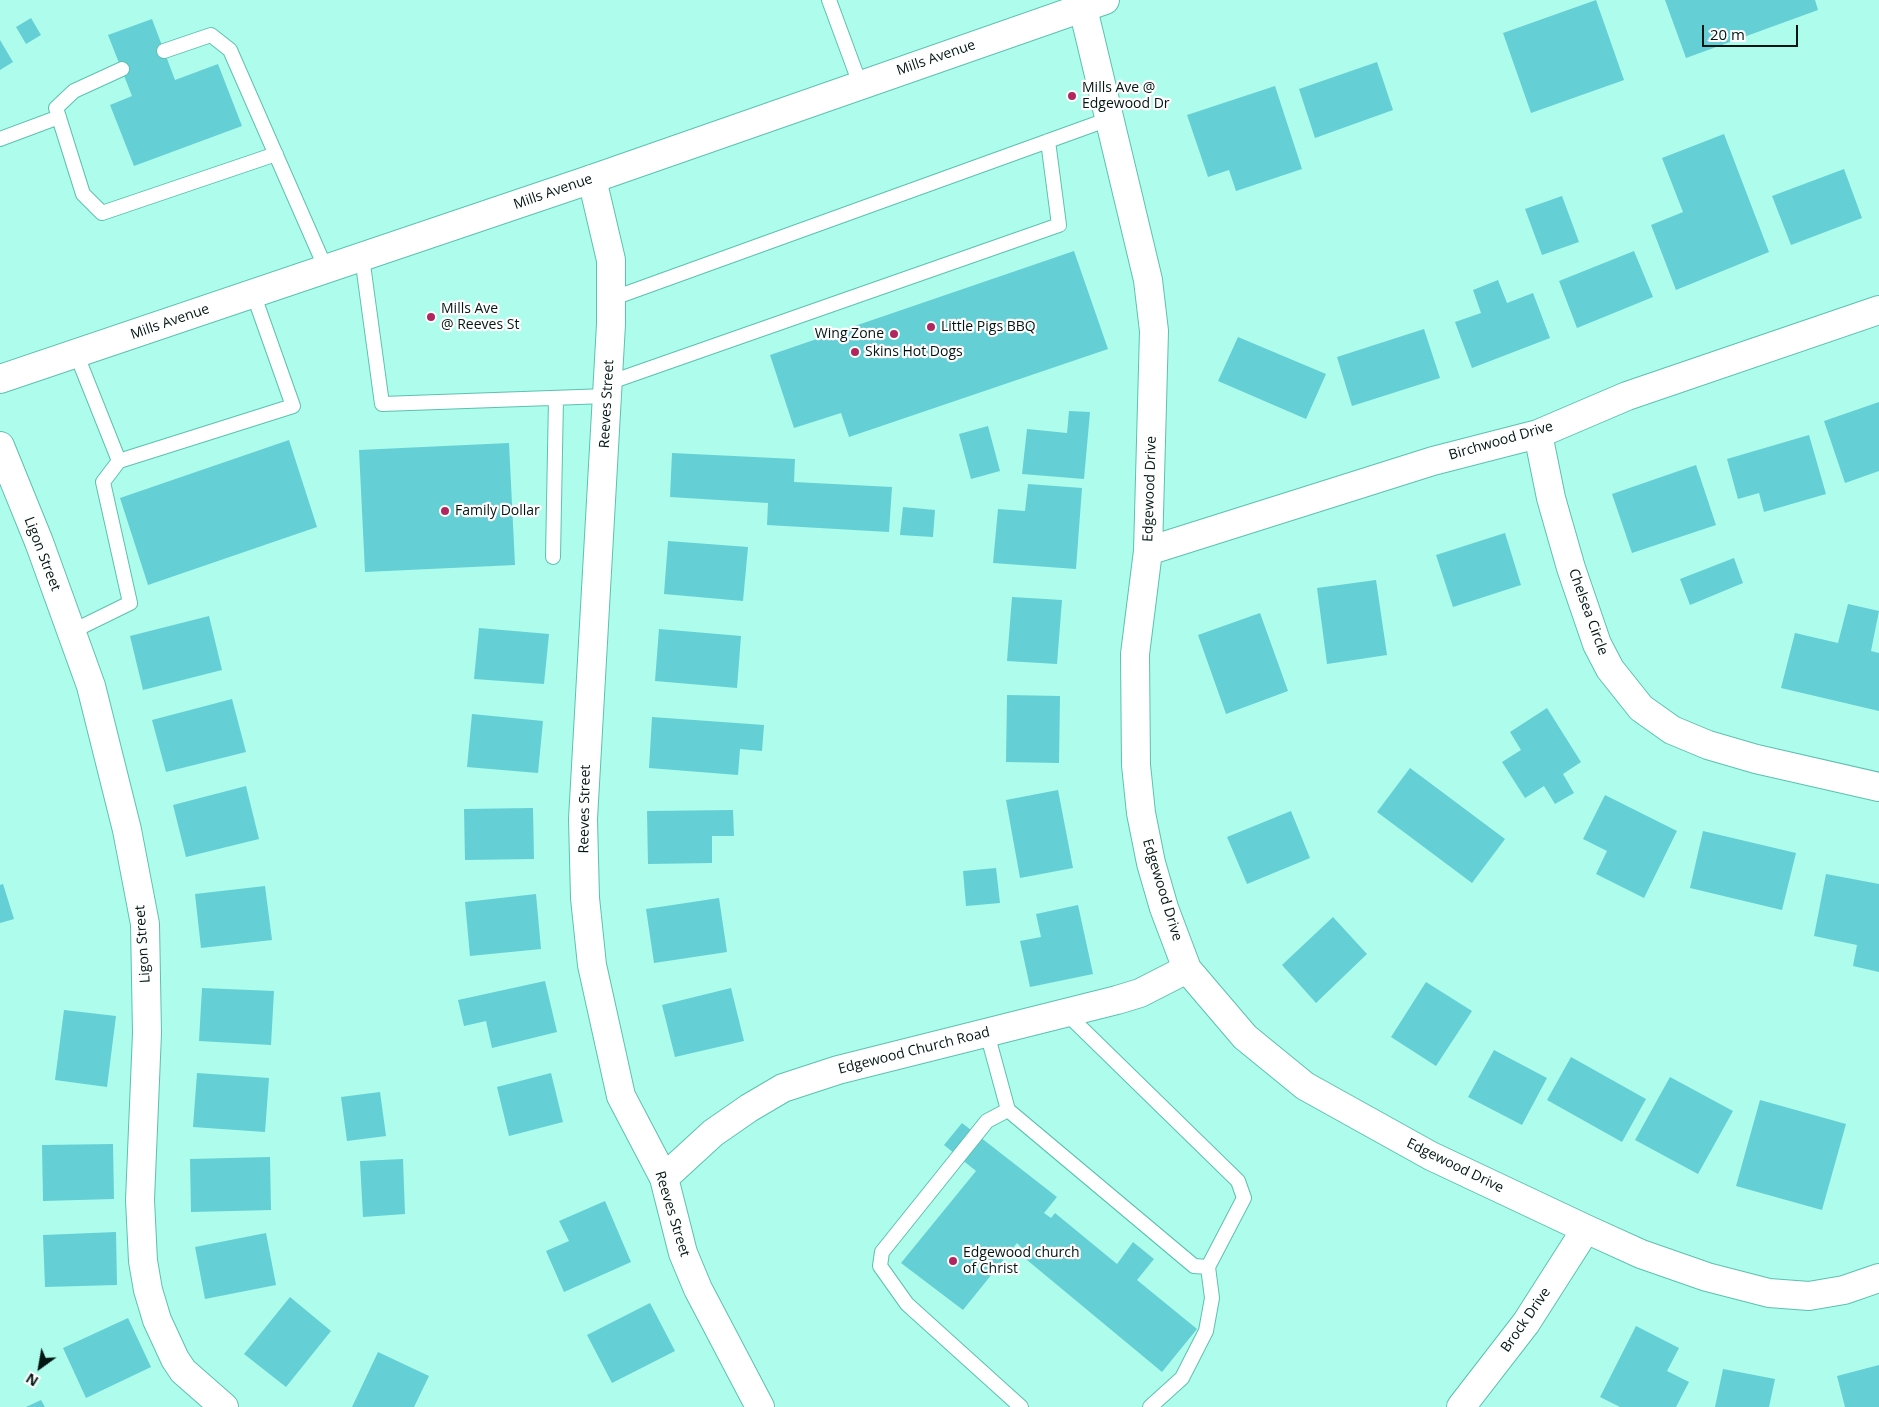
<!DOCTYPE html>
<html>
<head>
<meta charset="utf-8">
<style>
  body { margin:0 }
  #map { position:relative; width:1879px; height:1407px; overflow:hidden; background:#aefcec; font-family:"Open Sans",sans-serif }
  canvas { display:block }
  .north { position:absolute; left:15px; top:1342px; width:50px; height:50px; -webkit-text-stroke:4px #fff; paint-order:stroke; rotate:212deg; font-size:14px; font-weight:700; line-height:20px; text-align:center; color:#021613 }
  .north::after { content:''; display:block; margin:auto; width:18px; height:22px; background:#021613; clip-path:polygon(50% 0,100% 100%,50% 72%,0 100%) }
  .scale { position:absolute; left:1702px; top:25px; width:96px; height:22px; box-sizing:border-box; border:2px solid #021613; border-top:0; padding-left:6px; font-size:15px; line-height:18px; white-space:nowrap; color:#021613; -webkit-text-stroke:4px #fff; paint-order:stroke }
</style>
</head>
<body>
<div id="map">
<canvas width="1879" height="1407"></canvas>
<div class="north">N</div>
<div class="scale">20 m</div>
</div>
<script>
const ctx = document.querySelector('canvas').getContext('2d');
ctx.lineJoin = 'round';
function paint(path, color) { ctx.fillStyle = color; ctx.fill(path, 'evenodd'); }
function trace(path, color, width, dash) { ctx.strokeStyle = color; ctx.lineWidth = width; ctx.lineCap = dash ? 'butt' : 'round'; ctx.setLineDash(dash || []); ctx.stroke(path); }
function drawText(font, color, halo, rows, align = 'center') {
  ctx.font = font + ' "Open Sans",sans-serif'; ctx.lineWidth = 4.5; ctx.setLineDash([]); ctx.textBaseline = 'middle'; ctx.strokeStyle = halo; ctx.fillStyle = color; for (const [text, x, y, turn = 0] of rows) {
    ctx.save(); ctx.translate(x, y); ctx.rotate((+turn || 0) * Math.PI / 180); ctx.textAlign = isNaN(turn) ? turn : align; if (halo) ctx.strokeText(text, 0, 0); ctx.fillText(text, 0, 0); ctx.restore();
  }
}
paint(new Path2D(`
  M1596,0l28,80 -93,33 -28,-80z
  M1665,0h150l3,10 -132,48z
  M31,18l10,17 -15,9 -10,-17z
  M152,19l23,61 43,-16 24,62 -108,40 -24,-61 22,-9 -24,-61z
  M0,40l13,22 -13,8z
  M1377,62l16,48 -78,28 -16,-49z
  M1275,86l27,83 -66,22 -7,-21 -21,7 -21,-62z
  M1724,134l45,118 -93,38 -25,-65 32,-13 -21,-54z
  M1844,169l18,49 -71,27 -19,-49z
  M1562,196l17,46 -37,13 -17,-46z
  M1074,251l34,98 -259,88 -8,-24 -47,15 -24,-73z
  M1634,251l19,46 -76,31 -18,-47z
  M1498,280l9,23 26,-10 17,45 -78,30 -17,-46 26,-9 -8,-23z
  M1424,329l16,49 -88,28 -15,-49z
  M1238,337l88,37 -20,45 -88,-38z
  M1879,402v69l-34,12 -21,-62z
  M1069,411l21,1 -6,67 -62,-5 5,-45 40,4z
  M988,426l12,45 -29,8 -12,-45z
  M1809,435l17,59 -62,18 -5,-19 -21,6 -11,-40z
  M289,440l28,87 -169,58 -28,-87z
  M509,443l6,122 -150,7 -6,-122z
  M672,453l123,6 -1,23 98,5 -3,45 -122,-7 1,-22 -98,-6z
  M1696,465l20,60 -84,28 -20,-59z
  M1028,484l54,4 -6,81 -83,-6 5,-54 27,2z
  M903,507l32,3 -2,27 -33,-2z
  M1505,533l16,52 -68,22 -17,-52z
  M668,541l80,6 -5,54 -79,-7z
  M1734,558l9,25 -53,22 -10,-26z
  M1376,580l11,75 -60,9 -10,-76z
  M1012,597l50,3 -5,64 -50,-3z
  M1848,604l31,7 -8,40 8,2v58l-98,-23 14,-55 43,10z
  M1260,613l28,78 -62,23 -28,-79z
  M209,616l13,54 -79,20 -13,-54z
  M479,628l70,6 -5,50 -70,-5z
  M659,629l82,7 -4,52 -82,-7z
  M1007,695l53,1 -1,67 -53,-1z
  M232,699l14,53 -80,20 -14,-52z
  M1547,708l34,54 -18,12 11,19 -19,11 -11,-18 -19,12 -23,-36 19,-12 -11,-18z
  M472,714l71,7 -5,52 -71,-6z
  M652,717l112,8 -2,26 -22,-2 -2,26 -89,-7z
  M1410,768l95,71 -33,44 -95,-71z
  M246,786l13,53 -73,18 -13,-52z
  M1058,790l15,78 -53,10 -14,-78z
  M1605,795l72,36 -33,67 -48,-24 11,-23 -24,-12z
  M533,808l1,51 -69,1 -1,-51z
  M733,810l1,26h-22v27l-64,1 -1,-53z
  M1291,811l19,47 -63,26 -20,-47z
  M1703,831l93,22 -14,57 -92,-22z
  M996,868l4,35 -34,3 -3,-35z
  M1826,874l53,10v88l-26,-6 4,-21 -43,-9z
  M3,884l11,35 -14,4v-38z
  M265,886l7,54 -71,8 -6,-54z
  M536,894l5,55 -71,7 -5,-54z
  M719,898l8,54 -73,11 -8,-54z
  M1078,905l15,69 -63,13 -10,-46 21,-4 -5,-23z
  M1333,917l34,37 -51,49 -34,-38z
  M545,981l12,51 -65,16 -6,-27 -22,5 -6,-26z
  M1426,982l46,29 -36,55 -45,-29z
  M202,988l72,3 -3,54 -72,-4z
  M731,988l13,53 -69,16 -13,-52z
  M64,1010l52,6 -9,71 -52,-7z
  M1494,1050l53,28 -25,47 -54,-28z
  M1571,1057l75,42 -24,43 -75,-42z
  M197,1073l72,5 -4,54 -72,-5z
  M551,1073l12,49 -54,14 -12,-49z
  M1670,1077l63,34 -35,63 -63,-34z
  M380,1092l6,44 -39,5 -6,-44z
  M1760,1100l86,24 -24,86 -86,-24z
  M962,1123l95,74 -13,16 7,5 4,-5 62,51 16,-22 21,17 -17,21 60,49 -35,43 -141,-117 3,-5 -7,-7 -54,67 -62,-47 75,-92 -32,-26z
  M113,1144l1,55 -71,2 -1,-56z
  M270,1157l1,53 -80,2 -1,-53z
  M403,1159l2,55 -42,3 -3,-56z
  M605,1201l26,61 -67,30 -18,-41 23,-10 -10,-20z
  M116,1232l1,53 -72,2 -2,-52z
  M266,1233l10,52 -71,14 -10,-52z
  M290,1297l41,34 -45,56 -42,-33z
  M650,1303l25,48 -63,32 -25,-48z
  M128,1318l23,49 -65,31 -23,-50z
  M1636,1326l43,22 -12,23 22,11 -13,25h-56l-20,-10z
  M378,1352l51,24 -15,31h-62z
  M1879,1365v42h-34l-8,-31z
  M1723,1369l52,10 -6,28h-54z
  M41,1400l4,7h-19z`), '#64cfd5');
const service = new Path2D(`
  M829,0l31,84
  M164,51l47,-16 19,15 96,219
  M122,69l-48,22 -18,17 27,86 19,19 174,-59
  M0,139l59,-22
  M362,257l20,147 225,-8
  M611,299l498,-180
  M76,353l43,108 174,-55 -40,-113
  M608,383l451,-158 -11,-84
  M553,557l3,-159
  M71,632l59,-29 -27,-121 16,-21
  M987,1033l21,77 186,156 14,1 36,-69 -6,-17 -172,-168
  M1008,1110l-21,11 -105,131 -2,14 27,38 114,103
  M1150,1407l32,-29 24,-47 6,-33 -4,-31`);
const minor = new Path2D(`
  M1081,0l67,280 6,51 -6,220 -13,103 1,111 5,48 10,50 13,45 23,61 58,68 60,49 126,70 155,73 55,25 66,23 62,16 40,3 35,-6 35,-12
  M592,179l19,81v64l-28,495 2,79 7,67 29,131 43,82 19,75 15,36 62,118
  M1538,434l13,64 20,70 26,76 13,25 31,39 31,22 36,15 48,14 123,28
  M0,446l39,96 52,144 36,144 18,94 2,109 -7,167 3,61 5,29 9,30 18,39 8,12 41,36
  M1148,551l285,-90 105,-27 89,-38 252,-86
  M664,1178l49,-45 36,-25 34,-20 55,-18 279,-70 23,-7 47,-24
  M1461,1407l65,-84 60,-94`);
const primary = new Path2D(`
  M0,379l592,-200 513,-179`);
trace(service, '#5cc1b0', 16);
trace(minor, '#5cc1b0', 30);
trace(primary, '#5cc1b0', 30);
trace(service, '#fff', 14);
trace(minor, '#fff', 28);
trace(primary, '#fff', 28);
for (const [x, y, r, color] of [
  [1072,96,5,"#b12560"],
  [431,317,5,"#b12560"],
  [931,327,5,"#b12560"],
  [894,334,5,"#b12560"],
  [855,352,5,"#b12560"],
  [445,511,5,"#b12560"],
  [953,1261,5,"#b12560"]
]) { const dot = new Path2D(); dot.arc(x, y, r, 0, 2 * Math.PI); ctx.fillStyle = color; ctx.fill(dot); trace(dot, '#fff', 2); }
drawText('14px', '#021613', '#fff', [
  ["Mills Avenue",936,58,-19],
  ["Mills Avenue",553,192,-19],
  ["Mills Avenue",170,322,-19],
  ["Reeves Street",607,404,-87],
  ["Birchwood Drive",1501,441,-16],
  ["Edgewood Drive",1150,489,-88],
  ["Ligon Street",42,554,69],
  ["Chelsea Circle",1588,612,70],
  ["Reeves Street",585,809,-89],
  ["Edgewood Drive",1162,890,73],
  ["Ligon Street",143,944,-94],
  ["Edgewood Church Road",914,1051,-14],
  ["Edgewood Drive",1455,1166,26],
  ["Reeves Street",672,1214,73],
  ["Brock Drive",1526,1320,-55]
]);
drawText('14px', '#021613', '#fff', [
  ["Mills Ave @",1082,88],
  ["Edgewood Dr",1082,104],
  ["Mills Ave",441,309],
  ["@ Reeves St",441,325],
  ["Little Pigs BBQ",941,327],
  ["Wing Zone",884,334,"right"],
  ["Skins Hot Dogs",865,352],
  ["Family Dollar",455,511],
  ["Edgewood church",963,1253],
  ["of Christ",963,1269]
], 'left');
</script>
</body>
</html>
